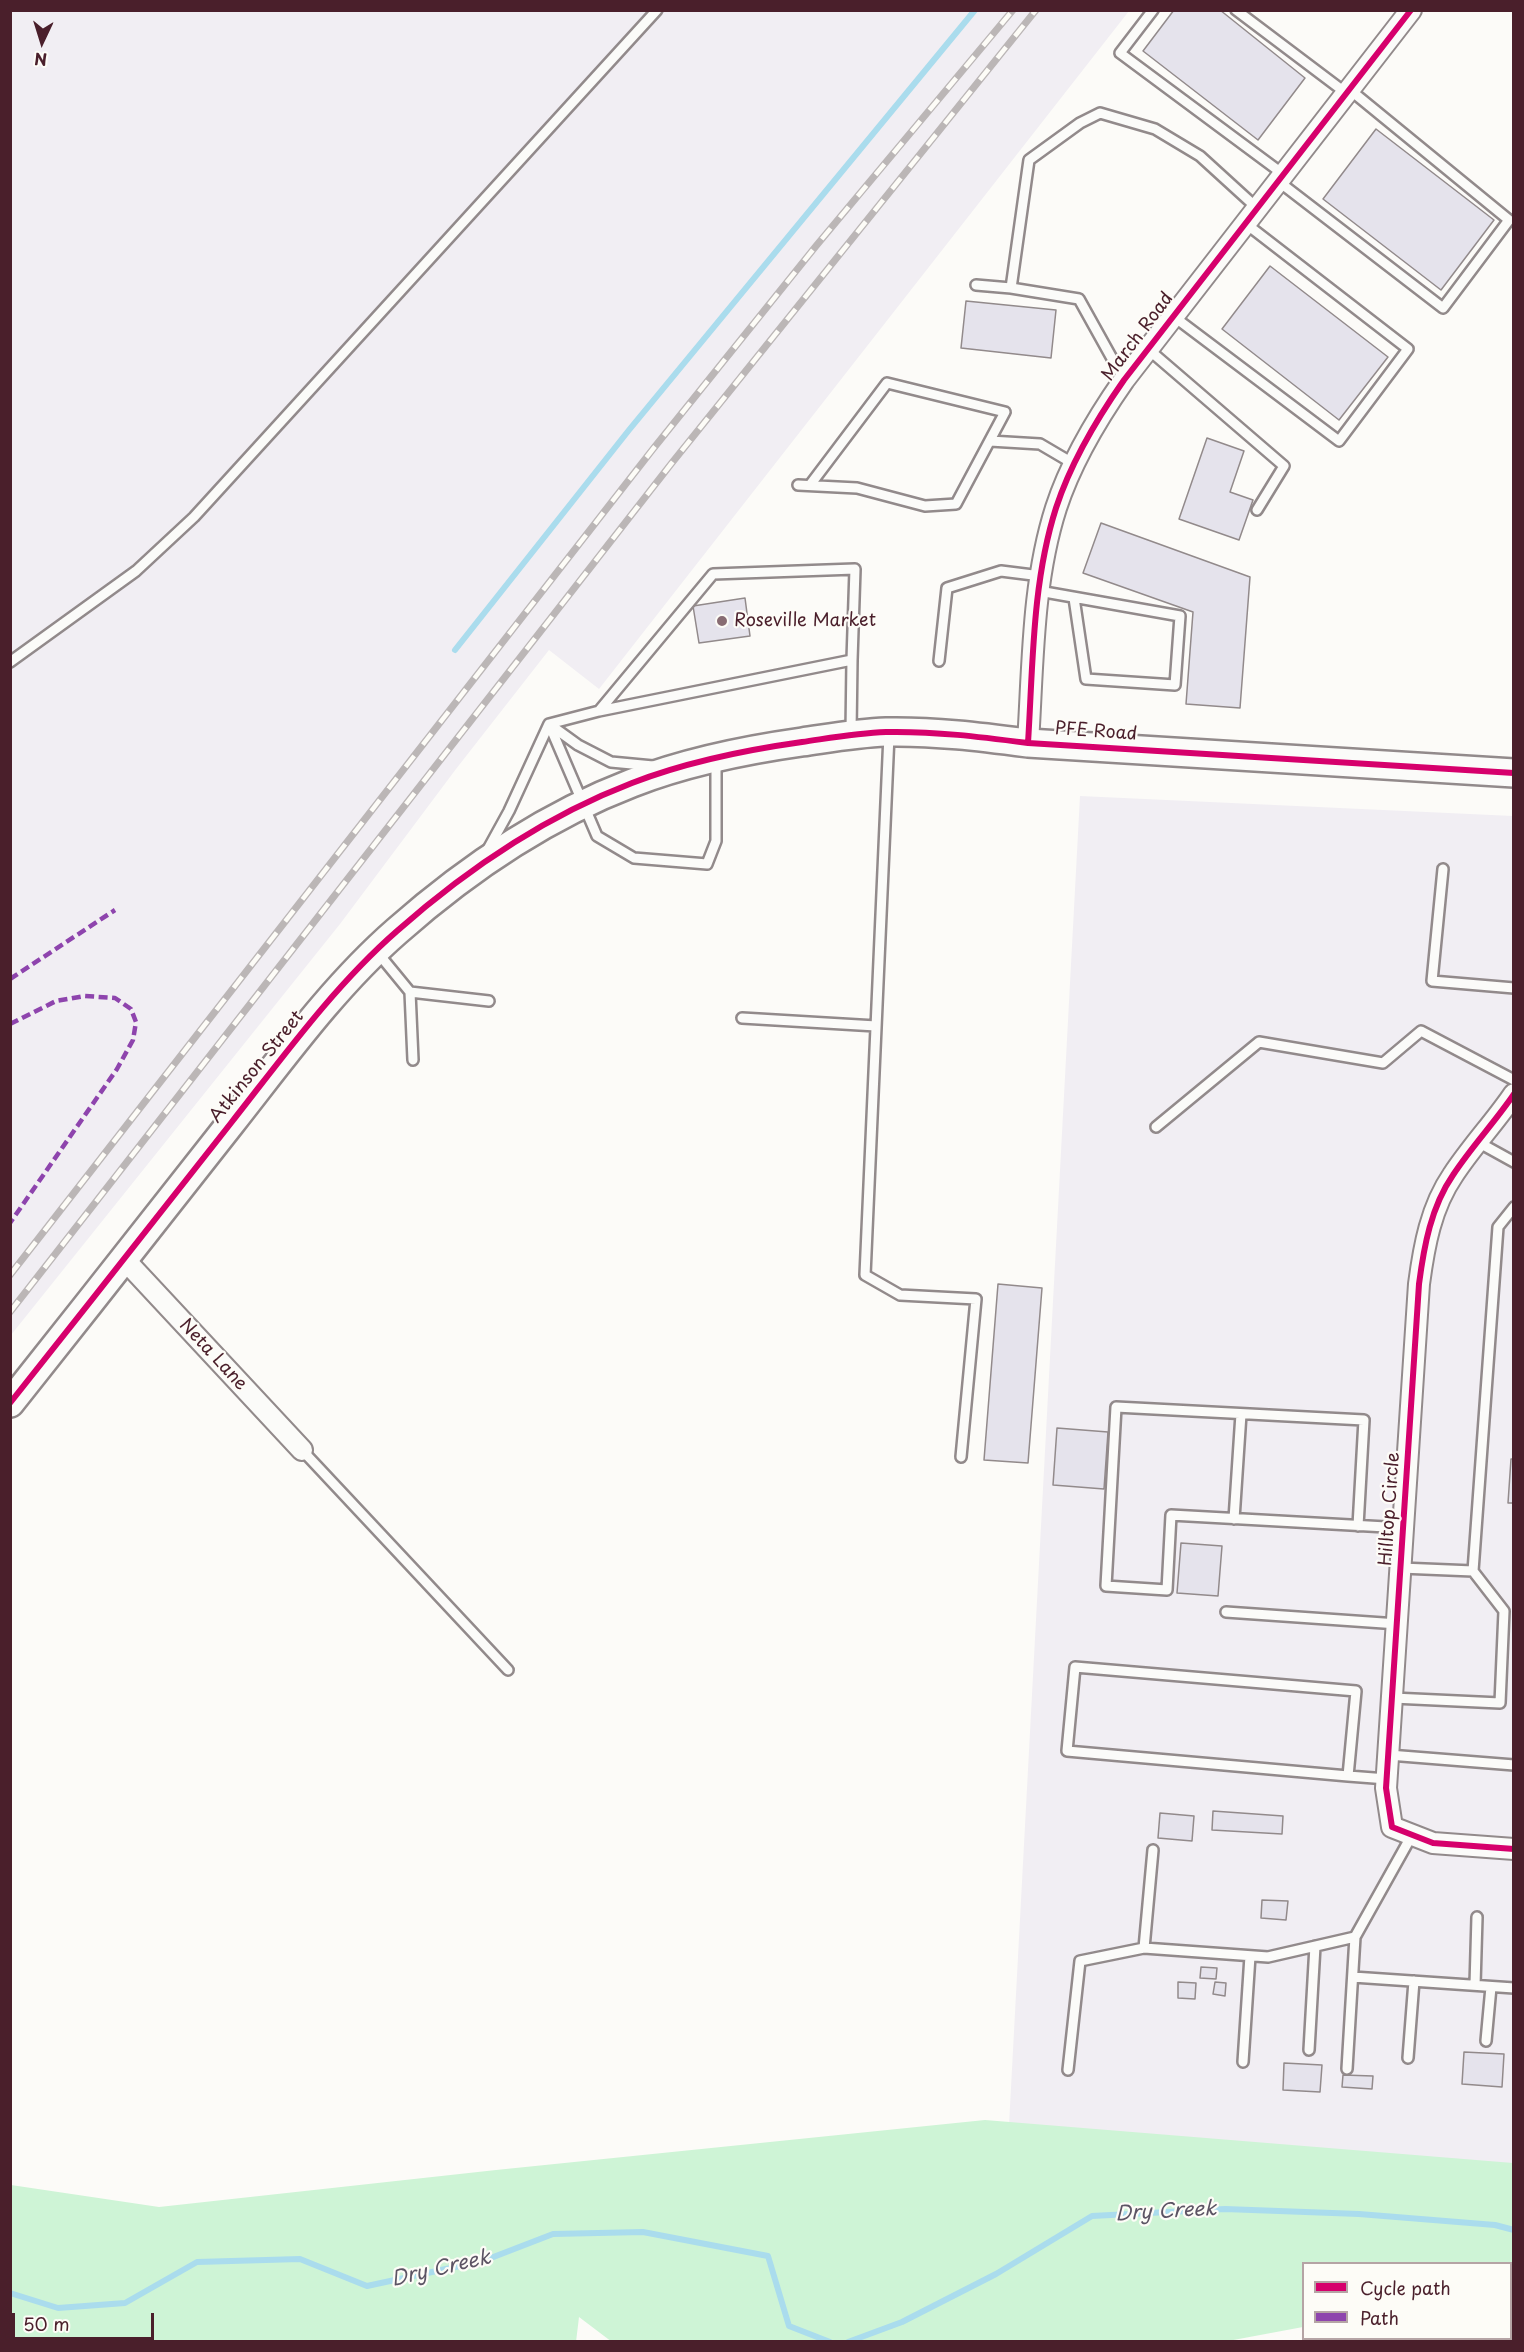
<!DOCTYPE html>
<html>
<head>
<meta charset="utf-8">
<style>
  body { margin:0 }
  #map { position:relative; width:1524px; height:2352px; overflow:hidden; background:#fcfbf8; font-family:"Playpen Sans",sans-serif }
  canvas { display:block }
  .frame { position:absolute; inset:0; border:12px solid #4a1f2b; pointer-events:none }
  .legend { position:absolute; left:1302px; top:2262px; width:210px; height:78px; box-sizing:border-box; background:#fdfcf7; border:2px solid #b5a4a5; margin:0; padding:8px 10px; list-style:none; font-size:18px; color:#4a1f2b }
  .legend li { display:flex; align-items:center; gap:12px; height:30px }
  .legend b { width:30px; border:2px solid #b5a4a5 }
  .north { position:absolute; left:12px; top:12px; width:60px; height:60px; -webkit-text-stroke:4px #fdfcf7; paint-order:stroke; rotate:184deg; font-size:16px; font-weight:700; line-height:24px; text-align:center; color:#4a1f2b }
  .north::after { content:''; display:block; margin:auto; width:21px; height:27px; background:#4a1f2b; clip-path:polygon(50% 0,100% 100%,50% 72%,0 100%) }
  .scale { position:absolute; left:12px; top:2313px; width:142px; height:27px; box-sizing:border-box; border:3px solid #4a1f2b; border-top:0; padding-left:8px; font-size:18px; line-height:21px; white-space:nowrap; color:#4a1f2b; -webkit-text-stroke:4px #fdfcf7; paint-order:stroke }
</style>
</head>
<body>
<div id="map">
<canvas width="1524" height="2352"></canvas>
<div class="frame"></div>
<ul class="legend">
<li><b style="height:8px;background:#d6006c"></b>Cycle path</li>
<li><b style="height:8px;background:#8e44ad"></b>Path</li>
</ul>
<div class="north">N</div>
<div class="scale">50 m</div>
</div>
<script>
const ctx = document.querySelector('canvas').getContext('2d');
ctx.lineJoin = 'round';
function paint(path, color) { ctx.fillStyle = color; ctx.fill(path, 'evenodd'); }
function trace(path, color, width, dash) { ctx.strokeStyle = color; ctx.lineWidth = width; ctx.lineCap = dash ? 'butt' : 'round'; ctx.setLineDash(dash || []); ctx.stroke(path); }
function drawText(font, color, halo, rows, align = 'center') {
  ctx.font = font + ' "Playpen Sans",sans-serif'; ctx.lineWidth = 4.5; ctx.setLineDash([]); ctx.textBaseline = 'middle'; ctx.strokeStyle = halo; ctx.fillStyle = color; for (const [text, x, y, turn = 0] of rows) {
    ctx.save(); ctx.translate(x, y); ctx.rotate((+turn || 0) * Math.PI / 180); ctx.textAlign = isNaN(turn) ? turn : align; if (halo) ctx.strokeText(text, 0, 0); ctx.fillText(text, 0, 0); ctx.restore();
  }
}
paint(new Path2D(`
  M11,11h1118l-530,678 -50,-39 -93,119 -116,155 -329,411z
  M1080,796l433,20v1350l-504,-41z`), '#f1eef3');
paint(new Path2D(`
  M985,2120l528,43v178l-78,1 -27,-3 102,-1v-74h-206l-1,63 -75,14 -616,1 -33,-25 -3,25 -565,-1v-156l148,22 337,-37z`), '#cef4d6');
trace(new Path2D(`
  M455,650l174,-220 346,-420
  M10,2293l48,15 67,-5 72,-41 103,-3 67,27 116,-25 70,-27 90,-2 125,24 21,70 41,16
  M848,2342l54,-20 94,-48 96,-58 133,-7 134,5 136,11 19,5`), '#aadced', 6);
const building = new Path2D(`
  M1174,10h46l85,68 -47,62 -115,-89z
  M1376,129l118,91 -53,70 -118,-91z
  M1270,266l118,91 -49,63 -117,-91z
  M966,301l90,9 -5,48 -90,-10z
  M1207,438l37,13 -14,41 23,8 -14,40 -60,-21z
  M1101,523l149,54 -10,131 -54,-4 7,-92 -110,-39z
  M745,598l5,38 -51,7 -6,-37z
  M998,1284l44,4 -14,175 -44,-3z
  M1057,1428l51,4 -4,57 -51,-4z
  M1511,1459h3v44h-6z
  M1181,1543l41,3 -4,50 -41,-3z
  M1213,1811l70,5 -1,18 -70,-4z
  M1160,1813l34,3 -2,25 -34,-3z
  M1262,1900l26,1 -2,19 -25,-2z
  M1201,1967l16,1 -1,11 -16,-1z
  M1178,1982l18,1 -1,16 -17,-1z
  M1215,1982l11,1 -1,13 -12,-2z
  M1464,2052l40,2 -2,33 -40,-3z
  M1284,2063l38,2 -2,27 -37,-2z
  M1343,2075l30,1 -1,13 -30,-2z`);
paint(building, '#e5e3ec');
trace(building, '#928a8b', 1.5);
const service = new Path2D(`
  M1153,10l-33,43 163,121
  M1236,10l110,83
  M1278,181l165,127 66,-88 -160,-131
  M976,285l35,3
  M1173,316l166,125 69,-92 -163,-126
  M1148,349l136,117 -27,44
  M1124,380l-45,-81 -68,-11 18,-128 51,-37 20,-10 55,16 45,27 57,52
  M990,441l50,3 34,20
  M798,485l59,3 68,18 31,-2 49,-92 -118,-29 -77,102
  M1039,591l141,25 -5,69 -89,-6 -12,-81
  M939,661l8,-73 54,-17 40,5
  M10,662l126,-91 58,-54 463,-507
  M599,711l114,-137 142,-5 -3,91
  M889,735l-24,540 35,20 76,4 -15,158
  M716,761v80l-9,23 -73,-6 -37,-22 -48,-112 50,-13 253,-51 -1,72
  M487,851l22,-40 40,-87 29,21 33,17 42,4
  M1443,869l-11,112 82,7
  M378,953l32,39 3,68
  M410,992l79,9
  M742,1018l134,8
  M1156,1127l103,-85 124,21 38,-32 93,49
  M1476,1141l38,21
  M302,1450l206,220
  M1234,1519l7,-105
  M1358,1526l6,-106 -248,-13 -10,179 61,4 4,-75c78,4 155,9 233,13
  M1401,1568l72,3 25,-344 16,-20
  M1226,1612l172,12
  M1393,1698l107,5 4,-92 -31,-40
  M1389,1755l125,10
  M1348,1776l8,-85 -281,-24 -8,84 281,25 39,3
  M1153,1850l-9,98 124,9 87,-20 57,-102
  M1353,1977l161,11
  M1475,1985l2,-68
  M1486,2041l5,-54
  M1309,2050l6,-104
  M1408,2058l6,-77
  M1243,2062l7,-106
  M1347,2069l8,-132
  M1068,2070l12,-109 64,-13`);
const minor = new Path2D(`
  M1028,743c5,-78 4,-160 28,-235 15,-46 40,-88 68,-128l287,-370
  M1514,1094c-19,28 -42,52 -61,81 -22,32 -29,71 -34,109l-33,504 6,39 41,16 81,6
  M124,1259l178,191`);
const secondary = new Path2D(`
  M10,1403c74,-93 148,-187 221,-280 52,-66 103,-137 166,-192 69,-61 149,-115 235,-148 54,-21 113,-33 170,-41 28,-4 55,-9 84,-10 48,-1 95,5 142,11l486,30`);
trace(service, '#928a8b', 14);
trace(minor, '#928a8b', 24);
trace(secondary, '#928a8b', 32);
trace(service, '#fbfbf9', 9);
trace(minor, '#fbfbf9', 20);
trace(secondary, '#fbfbf9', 27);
const rail = new Path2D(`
  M10,1275l643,-826 163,-203 197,-236
  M10,1312l661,-848 365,-454`);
trace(rail, '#bbb6b6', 7);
trace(rail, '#fdfcf7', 4.5, [14]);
trace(new Path2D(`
  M10,979l105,-69
  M10,1024l46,-23 29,-5 30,2 16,11 5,13 -3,18 -16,29 -107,154`), '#8e44ad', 4.5, [9, 4.5]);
trace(new Path2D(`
  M1028,743c5,-78 4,-160 28,-235 15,-46 40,-88 68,-128l287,-370
  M1514,1094c-19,28 -42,52 -61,81 -22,32 -29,71 -34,109l-33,504 6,39 41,16 81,6
  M10,1403c74,-93 148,-187 221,-280 52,-66 103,-137 166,-192 69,-61 149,-115 235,-148 54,-21 113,-33 170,-41 28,-4 55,-9 84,-10 48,-1 95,5 142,11l486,30`), '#d6006c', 6);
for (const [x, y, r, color] of [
  [722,621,6,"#886c73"]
]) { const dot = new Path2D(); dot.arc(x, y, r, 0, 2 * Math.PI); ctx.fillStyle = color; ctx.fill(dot); trace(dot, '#fdfcf7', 2); }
drawText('18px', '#4a1f2b', '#fdfcf7', [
  ["March Road",1138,337,-53],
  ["PFE Road",1096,732,4],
  ["Atkinson Street",257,1067,-51],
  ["Neta Lane",213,1355,47],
  ["Hilltop Circle",1390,1509,-86]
]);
drawText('18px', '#4a1f2b', '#fdfcf7', [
  ["Roseville Market",734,621]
], 'left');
drawText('italic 20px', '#5c5464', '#fdfcf7', [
  ["Dry Creek",1166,2212,-3],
  ["Dry Creek",441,2269,-13]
]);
</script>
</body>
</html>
